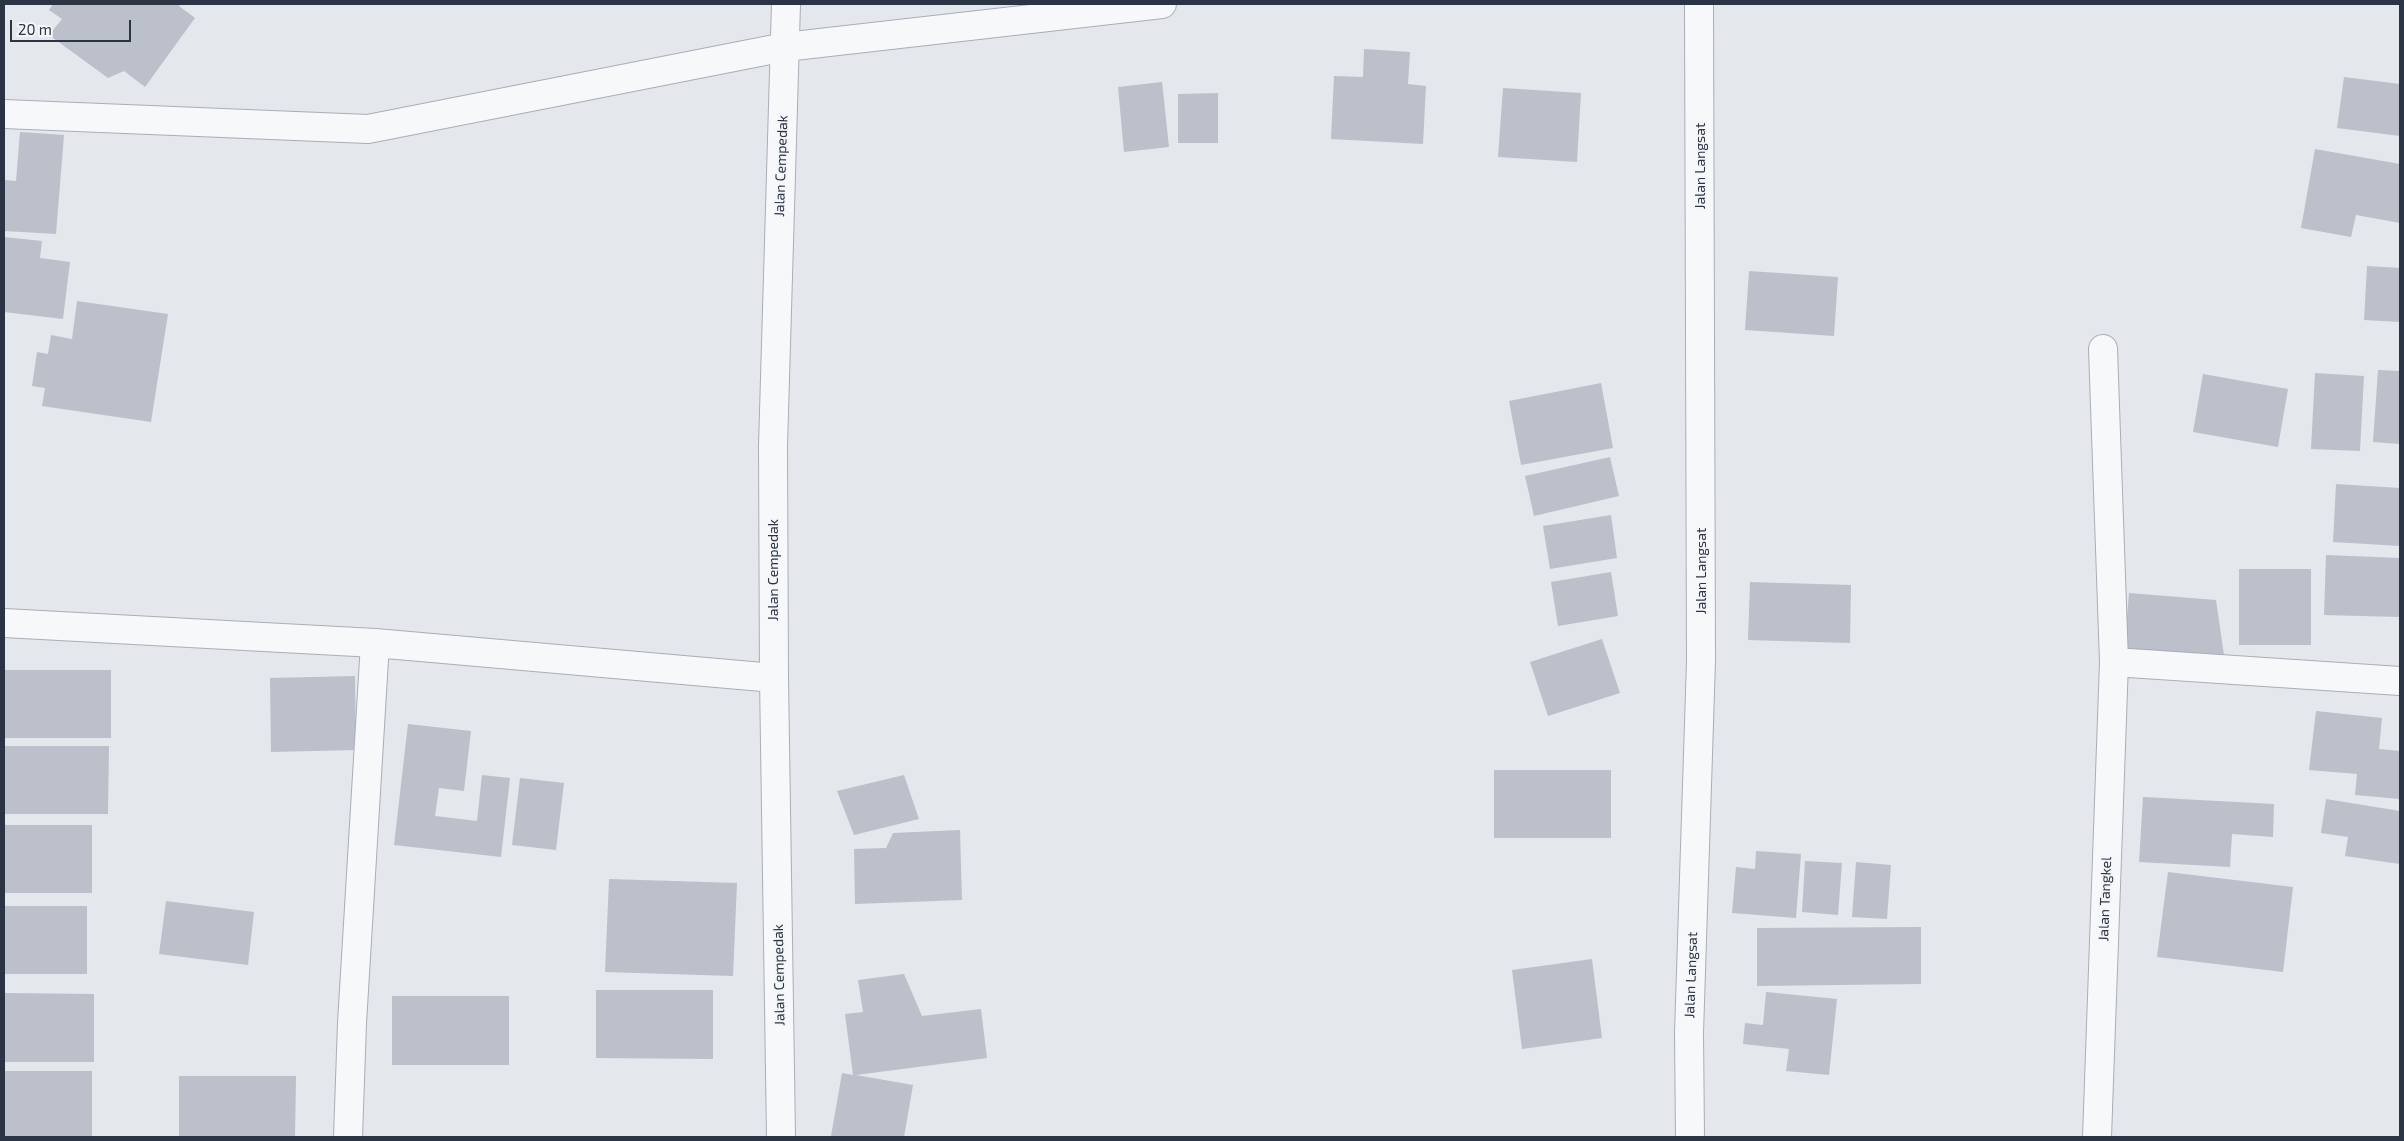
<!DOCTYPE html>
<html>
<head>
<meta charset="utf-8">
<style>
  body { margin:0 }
  #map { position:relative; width:2404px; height:1141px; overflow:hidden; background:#e4e7ec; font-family:"Exo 2",sans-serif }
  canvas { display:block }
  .frame { position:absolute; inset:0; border:5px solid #2b3445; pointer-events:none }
  .scale { position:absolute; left:10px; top:20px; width:121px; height:22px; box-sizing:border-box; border:2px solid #2b3445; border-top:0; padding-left:6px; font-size:15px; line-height:18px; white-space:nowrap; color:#2b3445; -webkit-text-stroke:4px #f4f6f9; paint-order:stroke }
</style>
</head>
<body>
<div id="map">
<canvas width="2404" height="1141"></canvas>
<div class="frame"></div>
<div class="scale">20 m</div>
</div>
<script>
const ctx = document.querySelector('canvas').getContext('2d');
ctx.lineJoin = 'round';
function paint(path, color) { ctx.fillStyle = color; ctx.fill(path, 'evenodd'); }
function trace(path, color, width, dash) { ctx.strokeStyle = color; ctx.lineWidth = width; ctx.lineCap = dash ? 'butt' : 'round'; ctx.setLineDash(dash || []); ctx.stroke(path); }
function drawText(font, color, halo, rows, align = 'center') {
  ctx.font = font + ' "Exo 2",sans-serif'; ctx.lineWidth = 4; ctx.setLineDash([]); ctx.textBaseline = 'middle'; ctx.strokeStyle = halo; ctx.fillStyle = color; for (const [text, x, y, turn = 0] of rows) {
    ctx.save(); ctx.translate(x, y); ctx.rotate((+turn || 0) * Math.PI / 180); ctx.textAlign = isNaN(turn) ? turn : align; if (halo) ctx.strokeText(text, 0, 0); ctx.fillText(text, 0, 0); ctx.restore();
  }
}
paint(new Path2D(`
  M53,4h128l-2,2 16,12 -50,69 -21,-16 -16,7 -59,-43 13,-16 -13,-9z
  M1364,49l46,3 -2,32 18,2 -3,58 -92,-5 3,-63 29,1z
  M2344,77l56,7v52l-63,-8z
  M1162,82l7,65 -45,5 -6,-65z
  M1503,88l78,5 -4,69 -79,-5z
  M1218,93v50h-40v-49z
  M20,132l44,3 -8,99 -52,-3v-51l12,1z
  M2315,149l85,15v59l-44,-8 -5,22 -50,-9z
  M4,237l38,4 -2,17 30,4 -7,57 -59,-7z
  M2367,266l33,2v54l-36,-2z
  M1749,271l89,6 -4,59 -89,-6z
  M77,301l91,13 -17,108 -109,-16 3,-18 -13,-2 5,-34 11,2 3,-19 21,4z
  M2378,370l22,1v73l-27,-2z
  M2315,373l49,3 -4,75 -49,-2z
  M2203,374l85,15 -10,58 -85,-15z
  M1601,383l12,65 -92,17 -12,-64z
  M1610,457l9,39 -85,20 -9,-40z
  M2336,484l64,4v58l-67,-4z
  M1611,515l6,43 -67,11 -7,-43z
  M2326,555l74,3v59l-76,-2z
  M2239,569h72v76h-72z
  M1611,572l7,44 -60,10 -7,-44z
  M1750,582l101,3 -1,58 -102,-3z
  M2129,593l87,7 9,62 -101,-9z
  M1602,639l18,54 -72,23 -18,-54z
  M4,670h107v68h-107z
  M355,676l1,74 -85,2 -1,-74z
  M2316,711l66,7 -3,31 21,2v48l-45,-4 2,-21 -48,-4z
  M408,724l63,7 -7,60 -25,-3 -4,28 42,5 5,-46 28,3 -9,79 -107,-12z
  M4,746h105l-1,68h-104z
  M1494,770h117v68h-117z
  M904,775l15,44 -65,16 -17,-44z
  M520,778l44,5 -8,67 -44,-5z
  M2143,797l131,7 -1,33 -41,-3 -2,33 -91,-5z
  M2326,799l74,12v53l-55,-8 3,-19 -27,-4z
  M4,825h88v68h-88z
  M960,830l2,70 -107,4 -1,-55 32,-1 7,-15z
  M1756,851l45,3 -5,64 -64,-5 4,-46 19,2z
  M1805,861l37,2 -4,52 -36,-3z
  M1856,862l35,3 -4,54 -35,-2z
  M2168,872l125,15 -10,85 -126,-15z
  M609,879l128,4 -4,93 -128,-4z
  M166,901l88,11 -6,53 -89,-11z
  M4,906h83v68h-83z
  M1921,927v57l-164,2v-58z
  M1592,959l10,79 -80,11 -10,-79z
  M904,974l18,42 59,-7 6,49 -131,17 57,10 -9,52 -73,-1 11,-63 11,2 -8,-61 18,-2 -5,-32z
  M596,990h117v69l-117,-1z
  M1766,992l71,7 -8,76 -43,-4 3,-22 -46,-5 2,-21 18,2z
  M4,993l90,1v68h-90z
  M392,996h117v69h-117z
  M4,1071h88v66h-88z
  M179,1076h117l-1,61h-116z`), '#bbc0ca');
const street = new Path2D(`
  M4,114l364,15 417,-82 377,-43
  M4,623l371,20 399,35
  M2114,662l286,19
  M348,1137l4,-114 23,-380
  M781,1137l-7,-459 -1,-232 13,-442
  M1690,1137l-1,-104 12,-372 -2,-657
  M2097,1137l17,-475 -11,-313`);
trace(street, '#a9aeb7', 30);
trace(street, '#f7f8fa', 28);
drawText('14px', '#2b3445', '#f4f6f9', [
  ["Jalan Cempedak",781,166,-88],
  ["Jalan Langsat",1700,166,-90],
  ["Jalan Cempedak",773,570,-90],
  ["Jalan Langsat",1701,571,-90],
  ["Jalan Tangkel",2105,899,-88],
  ["Jalan Cempedak",779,975,-91],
  ["Jalan Langsat",1691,975,-88]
]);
</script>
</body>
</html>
